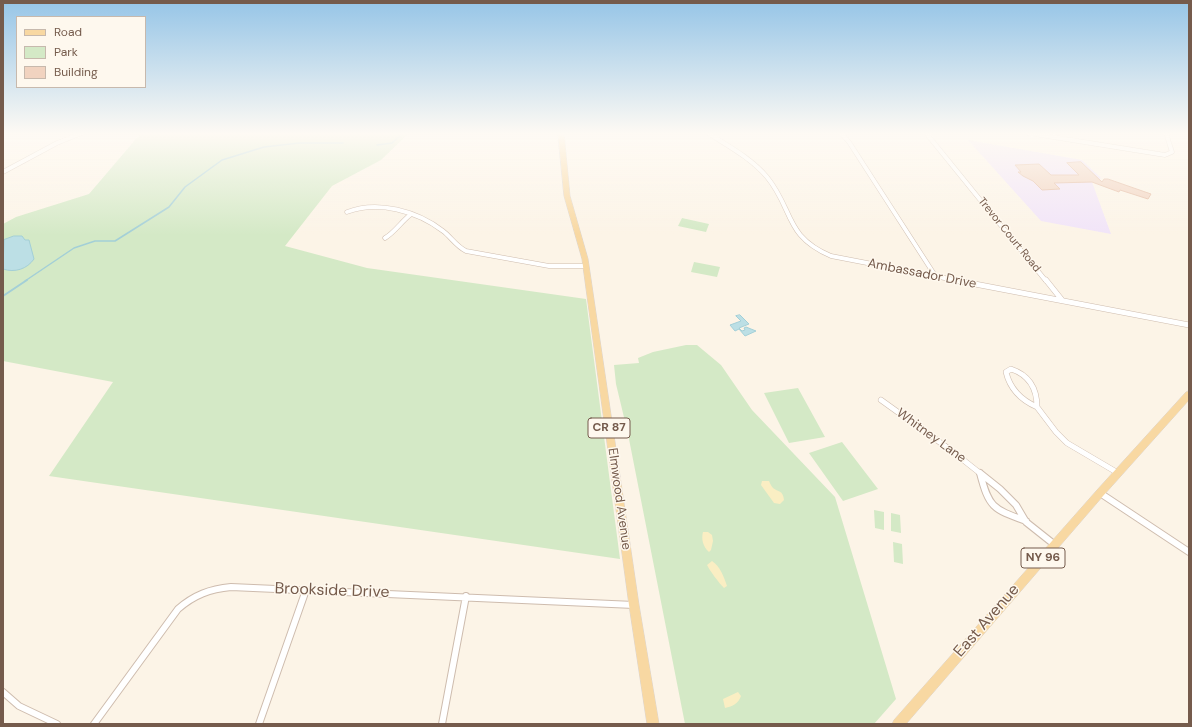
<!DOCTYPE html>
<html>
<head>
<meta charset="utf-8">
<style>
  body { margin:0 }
  #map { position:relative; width:1192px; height:727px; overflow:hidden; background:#fcf4e7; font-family:"DM Sans",sans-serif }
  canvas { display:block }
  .frame { position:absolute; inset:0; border:4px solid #755b4c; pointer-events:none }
  .legend { position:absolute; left:16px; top:16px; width:130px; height:72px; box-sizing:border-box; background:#fef8ee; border:1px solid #c7b9ad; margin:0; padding:5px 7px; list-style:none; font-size:12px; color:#755b4c }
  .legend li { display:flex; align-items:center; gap:8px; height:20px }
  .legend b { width:20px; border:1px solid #c7b9ad }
</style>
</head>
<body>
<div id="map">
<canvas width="1192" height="727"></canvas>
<div class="frame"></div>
<ul class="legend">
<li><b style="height:5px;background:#f8d8a2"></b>Road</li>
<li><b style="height:11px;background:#d4e9c6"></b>Park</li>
<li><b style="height:11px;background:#f1d3c0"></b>Building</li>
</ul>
</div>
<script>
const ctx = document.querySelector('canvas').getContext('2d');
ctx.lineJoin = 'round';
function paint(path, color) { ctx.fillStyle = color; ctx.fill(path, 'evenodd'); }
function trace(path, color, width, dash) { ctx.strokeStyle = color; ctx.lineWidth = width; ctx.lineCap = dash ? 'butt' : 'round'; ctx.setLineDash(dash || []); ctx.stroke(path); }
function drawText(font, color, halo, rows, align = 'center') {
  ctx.font = font + ' "DM Sans",sans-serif'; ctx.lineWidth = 3; ctx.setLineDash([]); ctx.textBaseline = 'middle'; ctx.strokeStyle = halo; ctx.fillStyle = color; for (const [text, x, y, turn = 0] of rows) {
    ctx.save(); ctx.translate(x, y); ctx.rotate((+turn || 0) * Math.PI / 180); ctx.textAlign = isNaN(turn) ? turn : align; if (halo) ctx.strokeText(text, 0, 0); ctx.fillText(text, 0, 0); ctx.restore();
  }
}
paint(new Path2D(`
  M968,140l114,20 19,18 -3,3 -6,1 19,52 -70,-13z`), '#f1e4f8');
paint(new Path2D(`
  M141,133h268l-28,27 -49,26 -47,60 82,22 219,31 34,260 -571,-83 64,-94 -110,-21v-137l13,-7 73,-23z
  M682,218l27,6 -3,8 -28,-6z
  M694,262l26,5 -3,10 -26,-5z
  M686,345h11l24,20 31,45 83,87 61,202 -22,25h-189l-57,-290 -12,-50 -2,-19 25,-2 -1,-5 15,-6z
  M798,388l27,49 -36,6 -25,-50z
  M842,442l36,47 -35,12 -34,-48z
  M874,510l10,2v18l-9,-2z
  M891,513l9,2 1,18 -10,-2z
  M893,542l9,2 1,20 -9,-2z`), '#d4e9c6');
paint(new Path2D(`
  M762,481h7c1,2 2,5 4,7 5,4 10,2 11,12l-4,4 -6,-1 -13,-18z
  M703,532h5l4,3 1,6 -2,9 -2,2c-6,-5 -8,-13 -6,-20z
  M712,561c8,5 12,16 15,25l-3,2c-5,-5 -14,-17 -17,-23z
  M738,692l3,4c-3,8 -8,10 -16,12l-2,-9z`), '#faeec3');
const water = new Path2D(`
  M14,236h8l3,4h4l5,19c-7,10 -19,14 -31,10l1,-29z
  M740,315l9,9 -10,4 3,3 3,-1 -1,-2 2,-1 10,4 -11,5 -6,-7 -4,2 -5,-6 11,-4 -5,-5z`);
paint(water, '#bcdfe5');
trace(water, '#a3cfd7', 1);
trace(new Path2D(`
  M377,145l15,-2 11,-10
  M25,281l49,-33 21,-7h20l54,-34 16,-20 37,-27 42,-13 35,-4h44`), '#a3cfd7', 1.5);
trace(new Path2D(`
  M3,296l24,-16`), '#a3cfd7', 2);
const building = new Path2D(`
  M1081,162l21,20 2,-3h4l43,15 -3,5 -28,-9 -1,2 -27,-10 -38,1 6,6 -18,1 -9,-9 -10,-5 -5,-4h3l-6,-7 24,-1 12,11h28l-12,-12z`);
paint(building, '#f1d3c0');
trace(building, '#e3baa1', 1);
const minorFar2 = new Path2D(`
  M708,133c20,13 43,25 59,44 27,33 17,59 64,79l129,25
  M841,133l8,9 87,135
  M926,133l120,148
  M1028,133l137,22 7,-3 -6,-19
  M3,172l54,-29 25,-10
  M347,212c31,-12 70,-1 96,19 8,6 13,15 23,20l83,15h37
  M385,238c10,-6 16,-16 25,-23`);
const minorFar1 = new Path2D(`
  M954,280l235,45
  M1046,280l16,20
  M1011,369c18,6 26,19 26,38 -16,-7 -27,-18 -31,-35z
  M881,400l71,51 29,23
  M1037,407l19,25 11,11 51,30`);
const minor = new Path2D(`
  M980,473l20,16 16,16 10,17 29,23
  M980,473c9,35 13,36 46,48
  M1100,493l89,59
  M3,692l16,14 38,18
  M94,724l84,-115c16,-14 32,-20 53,-22l403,18
  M259,724l47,-134
  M442,724l24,-128`);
const primary = new Path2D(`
  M558,133h6l6,63 18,63 51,346 20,119h-12l-18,-119 -47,-346 -18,-63z
  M1189,391v9l-86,96 -197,228h-14l2,-4 203,-230 89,-98z`);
trace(minorFar2, '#cebcae', 5);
trace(minorFar1, '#cebcae', 6);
trace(minor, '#cebcae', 8);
trace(primary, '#dbd4d0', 1);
trace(minorFar2, '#fff', 4);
trace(minorFar1, '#fff', 5);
trace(minor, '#fff', 6);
paint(primary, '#f8d8a2');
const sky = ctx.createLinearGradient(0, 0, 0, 235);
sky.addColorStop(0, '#96c5e7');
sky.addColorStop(0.57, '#fefaf4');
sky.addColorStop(1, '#fefaf400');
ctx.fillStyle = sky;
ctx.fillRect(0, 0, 1192, 235);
drawText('11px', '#755b4c', '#fef8ee', [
  ["Trevor Court Road",1009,235,51]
]);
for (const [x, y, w] of [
  [609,428,42],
  [1043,558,44]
]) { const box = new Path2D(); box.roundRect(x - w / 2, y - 10, w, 20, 3); ctx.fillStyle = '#fef8ee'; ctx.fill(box); trace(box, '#755b4c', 1); }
drawText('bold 12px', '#755b4c', null, [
  ["CR 87",609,428],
  ["NY 96",1043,558]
]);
drawText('13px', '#755b4c', '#fef8ee', [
  ["Ambassador Drive",922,274,11],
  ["Whitney Lane",931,436,36],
  ["Elmwood Avenue",619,499,82]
]);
drawText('16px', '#755b4c', '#fef8ee', [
  ["Brookside Drive",332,591,2],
  ["East Avenue",987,621,-49]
]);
</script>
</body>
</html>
